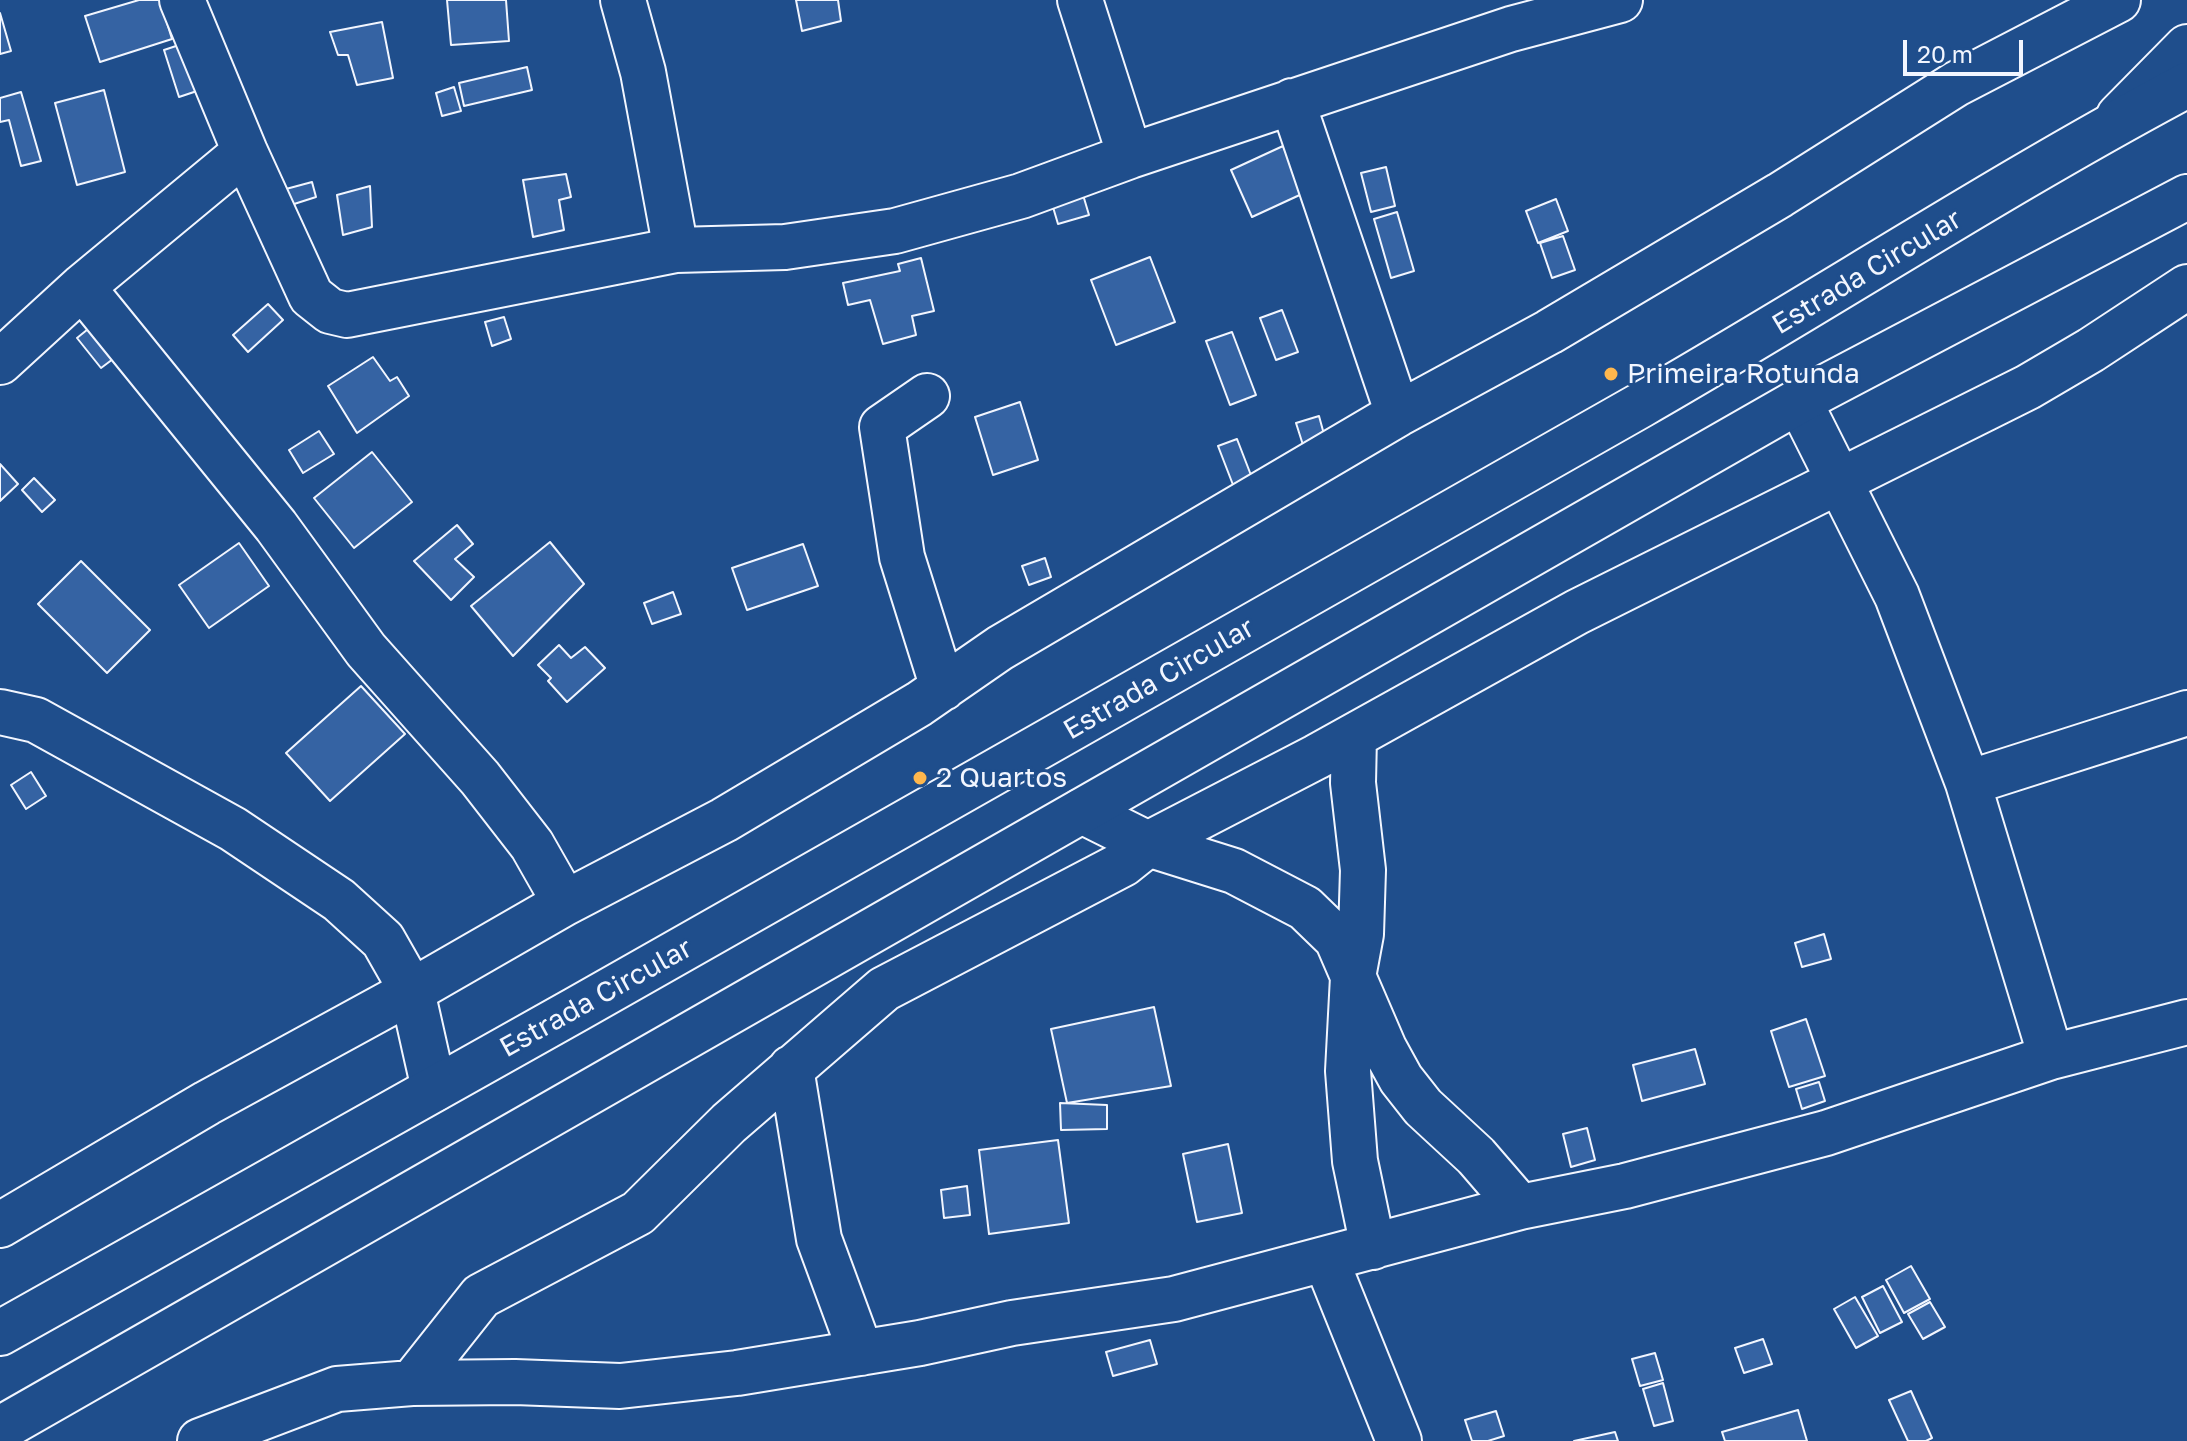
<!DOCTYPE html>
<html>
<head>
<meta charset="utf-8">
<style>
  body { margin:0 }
  #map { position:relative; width:2187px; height:1441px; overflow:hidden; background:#1f4e8c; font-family:"Golos Text",sans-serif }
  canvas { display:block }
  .scale { position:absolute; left:1903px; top:40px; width:120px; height:36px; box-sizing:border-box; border:4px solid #f2f6ff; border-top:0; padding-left:10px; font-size:24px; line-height:28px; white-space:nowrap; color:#f2f6ff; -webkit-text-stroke:6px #1f4e8c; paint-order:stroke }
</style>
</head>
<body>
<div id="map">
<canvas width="2187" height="1441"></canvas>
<div class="scale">20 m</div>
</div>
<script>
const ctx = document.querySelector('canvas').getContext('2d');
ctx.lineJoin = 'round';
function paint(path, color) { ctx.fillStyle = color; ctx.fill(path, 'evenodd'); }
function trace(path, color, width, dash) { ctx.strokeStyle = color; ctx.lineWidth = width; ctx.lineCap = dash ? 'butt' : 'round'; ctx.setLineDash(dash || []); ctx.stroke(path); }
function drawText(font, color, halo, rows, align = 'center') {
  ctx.font = font + ' "Golos Text",sans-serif'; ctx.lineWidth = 6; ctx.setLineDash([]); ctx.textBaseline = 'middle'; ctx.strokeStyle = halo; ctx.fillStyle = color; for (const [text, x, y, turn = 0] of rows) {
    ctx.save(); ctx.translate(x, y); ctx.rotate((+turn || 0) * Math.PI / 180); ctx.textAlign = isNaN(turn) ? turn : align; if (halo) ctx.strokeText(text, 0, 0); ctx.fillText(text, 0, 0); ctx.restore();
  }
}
const building = new Path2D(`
  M139,0h21l12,39 -72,23 -15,-46z
  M447,0h59l3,41 -58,4z
  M796,0h42l3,21 -39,10z
  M0,13l11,38 -11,3z
  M382,22l11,56 -36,7 -9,-30h-10l-8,-23z
  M185,43l15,47 -21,7 -15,-47z
  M527,67l5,23 -68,16 -5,-23z
  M454,87l7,24 -19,5 -6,-23z
  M104,90l21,82 -48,13 -22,-82z
  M21,92l20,69 -20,5 -12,-46 -9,2v-24z
  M1283,146l21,47 -52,24 -21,-47z
  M1386,167l9,39 -24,6 -10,-39z
  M566,174l5,23 -12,3 5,30 -31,7 -10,-57z
  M312,182l4,15 -25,8 -5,-16z
  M370,186l2,41 -29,8 -6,-40z
  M1081,188l8,27 -31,9 -8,-27z
  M1556,199l12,32 -30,12 -12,-32z
  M1397,212l17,59 -23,7 -17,-59z
  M1563,236l12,34 -23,8 -12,-35z
  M1150,257l25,65 -59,23 -25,-65z
  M921,258l13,53 -22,5 4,19 -33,9 -13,-44 -22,5 -5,-22 57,-12 -2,-7z
  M268,304l15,16 -35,32 -15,-17z
  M1282,310l16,42 -22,8 -16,-42z
  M504,317l7,22 -19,7 -7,-24z
  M93,325l24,31 -16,12 -24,-30z
  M1232,332l24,63 -26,10 -24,-64z
  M373,357l17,24 7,-4 12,19 -52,37 -29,-47z
  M1020,402l18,58 -45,15 -18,-58z
  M1319,416l6,22 -22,7 -7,-22z
  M319,431l15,23 -31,19 -14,-23z
  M1237,439l17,44 -19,7 -17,-44z
  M372,452l40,50 -58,46 -40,-50z
  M0,464l18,20 -18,17z
  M34,478l21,22 -13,12 -20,-22z
  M457,525l16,19 -18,15 19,18 -23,23 -37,-39z
  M550,542l34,42 -71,72 -42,-50z
  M239,543l30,43 -60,42 -30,-43z
  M803,544l15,42 -71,24 -15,-42z
  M1045,558l6,19 -22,8 -7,-19z
  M81,561l69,69 -43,43 -69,-69z
  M673,592l8,22 -29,10 -8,-21z
  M559,645l12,13 14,-11 20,21 -38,34 -19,-21 3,-3 -13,-13z
  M361,686l44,48 -75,67 -44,-48z
  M31,772l15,24 -20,13 -15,-24z
  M1824,934l7,25 -29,8 -7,-24z
  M1154,1007l17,79 -104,17 -16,-74z
  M1806,1019l19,57 -36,11 -18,-56z
  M1695,1049l10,35 -63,17 -9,-36z
  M1819,1082l6,19 -23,8 -6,-20z
  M1060,1103l47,2v24l-46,1z
  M1587,1128l8,32 -24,7 -8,-33z
  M1058,1140l11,83 -80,11 -10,-84z
  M1228,1144l14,69 -45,9 -14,-68z
  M967,1186l3,29 -26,3 -3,-28z
  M1911,1266l19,33 -26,14 -18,-33z
  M1883,1286l19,36 -22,11 -18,-36z
  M1855,1297l23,39 -22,12 -22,-39z
  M1930,1302l15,25 -22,12 -15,-25z
  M1763,1339l9,25 -28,9 -9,-25z
  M1150,1340l7,24 -44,12 -7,-24z
  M1655,1353l8,27 -23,6 -8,-27z
  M1663,1383l10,38 -19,5 -11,-37z
  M1911,1391l21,47 -6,3h-18l-19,-41z
  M1798,1410l9,31h-82l-3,-9z
  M1496,1411l8,25 -16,5h-16l-7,-21z
  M1615,1432l3,9h-44z`);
paint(building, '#3563a3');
trace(building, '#f2f6ff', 2);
const minor = new Path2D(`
  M182,0l63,152 66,144 19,15 17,4 329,-65 109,-3 110,-16 126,-35 109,-40 381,-127 109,-29
  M623,0l20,72 33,178
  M1080,0l50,156
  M1292,101l106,313
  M2119,116l68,-69
  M82,287l194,239 90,124 114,128 52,67 33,58
  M0,362l82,-75 163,-135
  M927,396l-45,31 20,130 41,131
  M1799,401l98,195 71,187 83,274
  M0,712l36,8 197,109 106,71 44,40 29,51 22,98
  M1354,736l-1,47 10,87 -2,64 -8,43 -5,94 7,90 18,86
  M1968,783l219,-70
  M1082,811l66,33 86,27 71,37 32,31 47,109 17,31 22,28 53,49 44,51
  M791,1068l28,171 42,114
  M0,1225l207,-122 205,-112 153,-88 159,-83 195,-116 81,-56 398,-234 151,-82 231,-137 176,-111 162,-84
  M1326,1260l73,181
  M412,1383l69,-87 157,-83 91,-90 155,-134 239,-125 25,-20 168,-87 261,-145 451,-225 63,-37 96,-63
  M200,1441l137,-52 75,-6 103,-1 105,4 117,-13 183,-30 92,-20 162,-24 346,-92 105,-21 201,-53 225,-76 136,-35`);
const major = new Path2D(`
  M0,1333l577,-324 1064,-604c183,-105 360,-221 546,-320
  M0,1429l1799,-1028 388,-204`);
trace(minor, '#f2f6ff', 48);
trace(major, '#f2f6ff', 48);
trace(minor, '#1f4e8c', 44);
trace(major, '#1f4e8c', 44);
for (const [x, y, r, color] of [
  [1611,374,8,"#ffb74d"],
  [920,778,8,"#ffb74d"]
]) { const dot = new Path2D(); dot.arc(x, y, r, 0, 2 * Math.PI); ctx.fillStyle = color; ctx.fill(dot); trace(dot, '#1f4e8c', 3); }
drawText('28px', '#f2f6ff', '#1f4e8c', [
  ["Estrada Circular",1867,272,-31],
  ["Estrada Circular",1159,679,-30],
  ["Estrada Circular",596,998,-29]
]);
drawText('28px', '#f2f6ff', '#1f4e8c', [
  ["Primeira Rotunda",1627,374],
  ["2 Quartos",936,778]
], 'left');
</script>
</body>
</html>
